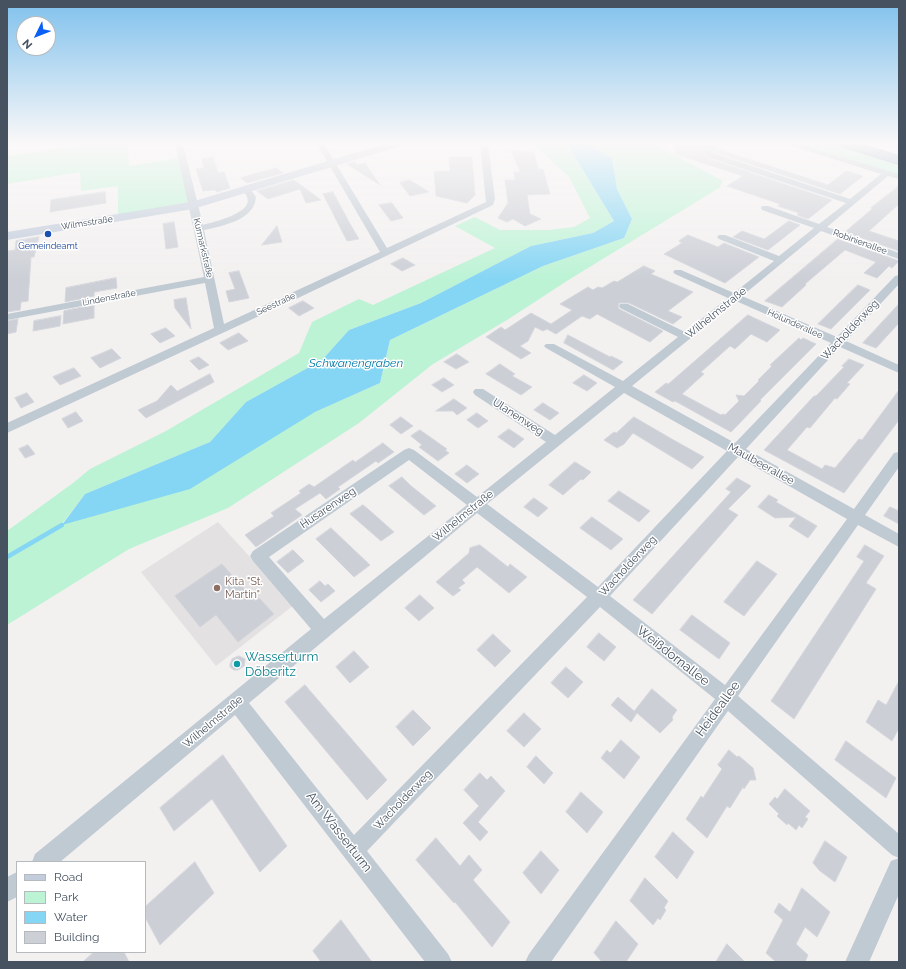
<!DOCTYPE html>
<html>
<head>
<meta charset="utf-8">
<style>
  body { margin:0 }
  #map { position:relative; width:906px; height:969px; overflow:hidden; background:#f3f0f0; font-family:Raleway,sans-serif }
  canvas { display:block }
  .frame { position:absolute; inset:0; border:8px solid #465260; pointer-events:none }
  .legend { position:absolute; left:16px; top:861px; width:130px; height:92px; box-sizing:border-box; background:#fff; border:1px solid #b5babf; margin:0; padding:5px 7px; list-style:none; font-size:12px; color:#465260 }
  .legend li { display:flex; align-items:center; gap:8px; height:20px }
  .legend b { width:20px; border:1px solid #b5babf }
  .north { position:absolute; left:16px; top:16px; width:40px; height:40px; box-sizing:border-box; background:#fff; border:1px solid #b5babf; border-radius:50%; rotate:227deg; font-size:11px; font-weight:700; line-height:16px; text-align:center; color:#465260 }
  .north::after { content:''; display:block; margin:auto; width:14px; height:18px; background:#0a60f4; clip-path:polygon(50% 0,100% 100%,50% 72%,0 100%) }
</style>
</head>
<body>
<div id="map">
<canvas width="906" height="969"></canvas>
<div class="frame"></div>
<ul class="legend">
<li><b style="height:5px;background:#c2ccdb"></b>Road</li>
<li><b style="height:11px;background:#bcf3d5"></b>Park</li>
<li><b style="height:11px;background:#85d5f4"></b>Water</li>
<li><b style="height:11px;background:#cccfd6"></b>Building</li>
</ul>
<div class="north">N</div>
</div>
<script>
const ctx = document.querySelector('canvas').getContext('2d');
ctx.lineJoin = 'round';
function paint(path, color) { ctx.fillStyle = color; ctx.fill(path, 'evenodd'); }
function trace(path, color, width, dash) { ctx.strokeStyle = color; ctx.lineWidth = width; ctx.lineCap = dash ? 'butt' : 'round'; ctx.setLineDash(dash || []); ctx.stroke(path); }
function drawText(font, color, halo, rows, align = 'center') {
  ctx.font = font + ' Raleway,sans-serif'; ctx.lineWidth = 3; ctx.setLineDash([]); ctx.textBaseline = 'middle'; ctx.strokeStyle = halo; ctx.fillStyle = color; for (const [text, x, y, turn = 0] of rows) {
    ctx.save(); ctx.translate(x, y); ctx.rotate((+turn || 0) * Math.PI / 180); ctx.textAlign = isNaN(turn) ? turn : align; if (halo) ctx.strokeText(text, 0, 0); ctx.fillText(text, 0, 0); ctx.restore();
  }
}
paint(new Path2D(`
  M218,522l76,83 -78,61 -75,-94z`), '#e4e1e2');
paint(new Path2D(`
  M89,144h39l1,22 49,-8 11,45 -71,12v-29l-37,5 -1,-19 -73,12 1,-28z
  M534,144h33l47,77 -21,12 -62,13 -110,57 -72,27 -27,30 -76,42 -36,40 -125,52 -23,30 318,-141 10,-43 153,-74 81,-28 8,-19 -15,-30 -5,-31 -25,-14h67l69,37 -4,7 -149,91 -63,41 -74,44 -74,59 -131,85 -99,41 -122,76v-94l66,-48 17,-14 76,-38 133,-78 13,-31 47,-23 14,6 122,-57 -40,-22 20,-9 25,13h49l25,-3 16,-9 -21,-41z
  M796,144h37l66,19v11z`), '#bcf3d5');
paint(new Path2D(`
  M567,144h20l25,14 5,31 15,30 -8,19 -81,28 -153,74 -10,43 -65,29 -125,77 -128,36 23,-31 125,-52 36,-40 76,-42 27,-30 72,-27 110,-57 62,-13 21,-12z`), '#85d5f4');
trace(new Path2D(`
  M7,557l55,-32`), '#85d5f4', 4.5);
const building = new Path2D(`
  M677,144l32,2 -6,5 4,7 125,42 -24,19 -11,-4 2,-2 -21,-7 2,-2 -53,-18 16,-10 -68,-22z
  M718,149l110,36 18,-14 17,5 -23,18 -126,-42z
  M511,150l23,2 4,17h5l7,25 -23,1 3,19 11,5 -16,7 -12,-7 -6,3 -9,-4 10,-15 -3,-23h10l-1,-8h6z
  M213,157l5,16 6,-1 6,16 -13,4 -2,-2 -12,1 -7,-22 8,-1 -2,-9z
  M450,157h22l3,38 -8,8 -31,-7 -2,-24 16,-1 -1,-13z
  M355,162l2,3 8,-2 15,22 -33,-21z
  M276,168l7,5 -36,10 -6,-5z
  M294,180l27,20 -15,3 -6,-14 -32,10 -11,-8z
  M409,180l9,5 11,7 -19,4 -10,-13z
  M899,186v18l-30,27 30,10v10l-54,-19 27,-23 -1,-1z
  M105,192l1,11 -56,9 1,-12z
  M333,192l16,30 10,17 -12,2 -24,-47z
  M392,203l11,15 -12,3 -12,-16z
  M789,221l11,4 -32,25 -35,-13 9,-6 22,8z
  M174,222l4,25 -12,2 -3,-25z
  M277,226l5,16 -20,3z
  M688,235l30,12 6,-4 35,14 -34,26 -61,-29 18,-11 -3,-2z
  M39,237l-5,20h-3l-3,44 -7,1 -1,8 -13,2v-61l8,-1 1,-9z
  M838,239l61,22 -7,7 -3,-2 -12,12 -13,-5 12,-11 -31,-12 -40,34 1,1 -24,22 -17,-6z
  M403,258l12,7 -13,6 -11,-7z
  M644,266l11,5 -4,3 42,18 -25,19 14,6 -9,7 -44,-21h-10l-1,4 1,2 44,22 -13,11 -53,-28 -7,5 -8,-3 -26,18 -9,-5 -4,2 -8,-4 -7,14 -8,5 11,7 -10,6 -35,-22 15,-10 4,3 26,-17 20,11 21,-14 -12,-6 28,-17 5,3 5,-3 4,1 12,-7 3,1z
  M239,271l10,27 -20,4 -3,-11 9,-2 -6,-16z
  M116,278l1,10 -23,4v4l-29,6 1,-14z
  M858,285l12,5 -39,39 -13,-5z
  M186,298l5,31 -16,-21 -1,-8z
  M303,301l11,7 -15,8 -10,-8z
  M899,304v19l-23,25 -13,-5z
  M94,305v13l-31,6 1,-13z
  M748,315l32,15 -13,12 -16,-8 -16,15 -5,-3 -29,26 3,2 -22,20 39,21 2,-1 2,1 14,-14 -3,-6 8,1 15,-15 -1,-1 14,-14 -2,-1 29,-27 2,2 2,-2 13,6 -56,56 1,1 -30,31 -56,-31 -2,1 -18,-10 11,-9 2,1z
  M61,316l-1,10 -27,5 1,-10z
  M18,319l-2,13 -9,2v-13z
  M166,328l9,8 -15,7 -9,-9z
  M239,333l9,8 -20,9 -8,-7z
  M568,335l42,22 1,-1 12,6 -10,8 -49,-27z
  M112,349l9,9 -21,10 -9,-10z
  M457,354l12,8 -13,7 -12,-7z
  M199,357l10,8 -10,5 -9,-9z
  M849,359l15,6 -17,18 3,1 -13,15 -2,-1 -25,30 -3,-1 -20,23 35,19 3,-4 10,3 24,-29 3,1 37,-50v30l-55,73 -80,-43 50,-54h2l28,-29 -2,-1z
  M500,364l15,10 -3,2 20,11 -11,8 -35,-21z
  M74,368l7,8 -21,9 -7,-8z
  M210,374l4,8 -68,36 -8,-8 19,-9 14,-16 6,6z
  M584,375l13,8 -10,8 -14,-8z
  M444,378l10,7 -12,7 -10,-7z
  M27,393l7,9 -13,6 -6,-10z
  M454,399l13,9 -10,7 -4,-4h-17z
  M543,403l16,10 -9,7 -16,-10z
  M76,412l7,9 -15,7 -6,-9z
  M477,413l11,8 -10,7 -11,-8z
  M401,417l12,9 -12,8 -11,-9z
  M634,417l36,21 34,19 -12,12 -59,-36 -9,11 -7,4 -13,-8 10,-8 2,1z
  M509,429l15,10 -10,9 -16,-11z
  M420,430l27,19 -2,1 4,3 -11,8 -19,-14 3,-2 -11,-9z
  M383,443l11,9 -16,11 -2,-2 -38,26 2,2 -14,10 -6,-6 -25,16 7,6 -46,32 -11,-12 29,-19 -3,-3 30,-20 -2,-2 10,-7 5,3 39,-27 2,2z
  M28,445l7,9 -10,4 -6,-9z
  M575,462l16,10 -8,8 -2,-1 -18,16 -14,-10z
  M467,465l12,9 -12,9 -12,-9z
  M402,477l8,8 26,21 -12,9 -35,-29z
  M737,478l14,8 -23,23 10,6 -86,99 -19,-14 98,-108 -5,-3z
  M619,491l31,20 -11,11 -31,-21z
  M769,495l9,5 -2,2 41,24 -9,12 -19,-12 7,-9 -21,1 -17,-11z
  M534,498l14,10 -10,9 -14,-10z
  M363,505l5,4 26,23 -13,9 -31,-27z
  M890,507l9,4v13l-15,-8z
  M592,517l31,22 -12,11 -31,-22z
  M331,528l39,37 -16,12 -38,-38z
  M480,545l28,22 2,-3 17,13 -18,16 -32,-26 -15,13 3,3 -7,5 3,2 -8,6 -17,-14 33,-29 1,-5z
  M865,545l19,11 -18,27 10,6 -82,130 -23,-18 93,-140 -7,-4z
  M293,550l11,11 -16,12 -11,-11z
  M757,561l20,13 -33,42 -20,-14z
  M222,564l33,37 4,-3 15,16 -36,28 -22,-27 -16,12 -25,-31z
  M320,581l5,5 3,-2 7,7 -14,11 -12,-12z
  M420,595l14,13 -15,13 -14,-13z
  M692,615l38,28 -11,16 -39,-29z
  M599,633l17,14 -12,14 -17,-14z
  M493,634l18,17 -16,16 -18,-17z
  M354,651l15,16 -19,16 -14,-16z
  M239,656l6,3 -1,7 -6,4h-4l-4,-3v-3l2,-5z
  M566,667l17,15 -15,16 -17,-15z
  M899,681v47l-7,13 -26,-19 12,-22 8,5z
  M305,685l82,95 -20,20 -82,-98z
  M652,689l25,21 -5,7 1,3 -13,13 -23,-20 -6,9 -20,-17 7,-8 16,14z
  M413,710l18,18 -18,18 -17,-19z
  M524,713l17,16 -17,18 -17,-16z
  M621,740l19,17 -16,22 -23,-21 6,-8 3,3z
  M846,741l50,37 -10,20 -51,-38z
  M729,750l8,7 2,-1 14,12 3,12h-6l-6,9 -1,-2 -13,21 -3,-2 -20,32 -21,-19 15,-23 2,2 19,-29 -4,-4z
  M223,755l64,91 -27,26 -48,-73 -38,32 -14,-23z
  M536,756l17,17 -9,11 -17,-17z
  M480,773l7,7 4,-4 14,15 -27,31 10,10 -8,9 -17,-18 16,-17 -15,-16z
  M785,789l25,22 -5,6 3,2 -6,9 -3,-3 -3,5 -8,-7 -1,2 -10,-9 2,-2 -10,-10 6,-7 2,2z
  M581,792l22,20 -16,21 -21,-21z
  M673,832l21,20 -17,27 -22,-22z
  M436,838l24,28 9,-11 13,15 -9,10 37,42 -18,25 -37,-45 -1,1 -38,-43z
  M825,841l22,16 -12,25 -15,-11 -7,-8z
  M541,851l18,19 -18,24 -18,-21z
  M195,862l19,31 -54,52 -15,-28v-10z
  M645,878l23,23 -4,7 2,2 -6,10 -2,-2 -5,7 -23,-24z
  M802,888l28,24 -13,25 -12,-10 -9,17 12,11 -3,7h-29l-10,-9 17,-33 -9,-8 5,-9 11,9z
  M341,920l31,42h-51l-8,-11z
  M616,921l22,23 -12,18h-24l-8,-9z
  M727,944l18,18h-29z
  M94,952h30l5,10h-46z`);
paint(building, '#cccfd6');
trace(building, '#d4d6dc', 1);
const highway = new Path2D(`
  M839,144h20l40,12v8l-58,-18z`);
trace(highway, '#6f89af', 2);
paint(new Path2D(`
  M175,144h8l20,81c10,-3 51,-12 44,-28 -1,-3 -4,-6 -5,-8l1,-2h6l7,10c-1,23 -34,29 -52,33l20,94 156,-72 -63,-108h7l63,104 99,-46 -6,-58h8l7,55 -2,6 -195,93 -291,135v-10l207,-95 -9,-45 -198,37v-6l197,-37z
  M713,144h8l-9,8 1,1 137,46 31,-25 -95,-30h12l101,30v5l-11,-3 -61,51 72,26v6l-78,-28 -79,65 95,41 58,-61 4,-1v9l-53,57 53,24v8l-59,-26 -94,102 108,60 40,-56 5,-1v15l-34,48 34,19v13l-41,-22 -120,171 161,138v60l-30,68h-24l46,-101 8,-3 -7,-3 -164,-144 -177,251h-26l4,-8 186,-255 -115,-92 -233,244 81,103 4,8h-27l-190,-247 -175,147h-28l3,-8 276,-225 -58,-68 -3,-5 3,-5 151,-101 5,-2 5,2 63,47 69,-55 -71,-47 -2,-3 2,-3h8l72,46 60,-48 -69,-39 -2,-2 2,-2h8l69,37 55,-44 -58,-29 -1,-2 1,-2h8l57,28 43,-34 -53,-24 -2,-2 2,-2h6l53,23 40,-32 -55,-22 -2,-2 2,-2h6l54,21 35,-28 -52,-18 -1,-2 1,-2h6l51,18 27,-21 -139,-46 -3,-6zM736,301l95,42 -96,100 -103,-57zM624,393l103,58 -129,136 -111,-83zM738,457l109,62 -122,166 -115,-89zM409,460l58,45 -143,114 -55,-62zM477,513l110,84 -233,238 -105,-132z
  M890,144h9v4l-9,-2z
  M17,872v25l-10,5v-25z`), '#c0cad3');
paint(new Path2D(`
  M384,144h18l-1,2 -208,63 -186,31v-8l184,-30z`), '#c2ccdb');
paint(highway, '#849ec3');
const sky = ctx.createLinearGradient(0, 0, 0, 280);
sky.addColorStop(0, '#80c1ed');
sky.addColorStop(0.51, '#faf8f8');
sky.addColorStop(1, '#faf8f800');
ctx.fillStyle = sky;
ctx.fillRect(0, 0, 906, 280);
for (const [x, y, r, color] of [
  [48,234,4,"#1a4fb4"],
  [217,588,4,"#8d6e63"],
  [237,664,4,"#0f9aa8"]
]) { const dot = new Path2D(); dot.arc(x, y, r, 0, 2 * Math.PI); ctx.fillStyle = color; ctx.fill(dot); trace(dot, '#fff', 1.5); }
drawText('9px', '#465260', '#fff', [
  ["Wilmsstraße",87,223,-9],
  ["Robinienallee",860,242,20],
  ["Kurmarkstraße",203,248,77],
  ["Lindenstraße",109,298,-11],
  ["Seestraße",276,304,-25],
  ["Holunderallee",795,324,24]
]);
drawText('9px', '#164399', '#fff', [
  ["Gemeindeamt",48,246]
]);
drawText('11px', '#465260', '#fff', [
  ["Wilhelmstraße",716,313,-39],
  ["Wacholderweg",850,330,-47],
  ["Ulanenweg",518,417,33],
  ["Maulbeerallee",761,464,29],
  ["Husarenweg",328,508,-34],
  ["Wilhelmstraße",463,516,-39],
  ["Wacholderweg",628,566,-47],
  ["Wilhelmstraße",213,722,-40],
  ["Wacholderweg",403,800,-46]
]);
drawText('11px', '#785e54', '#fff', [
  ["Kita \"St.",225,582],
  ["Martin\"",225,595]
], 'left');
drawText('italic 12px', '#027aa8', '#fff', [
  ["Schwanengraben",356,363]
]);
drawText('13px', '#465260', '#fff', [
  ["Weißdornallee",673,656,38],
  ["Heideallee",718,709,-54],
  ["Am Wasserturm",339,832,52]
]);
drawText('13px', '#0d838f', '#fff', [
  ["Wasserturm",245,657],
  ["Döberitz",245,672]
], 'left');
</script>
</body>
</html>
